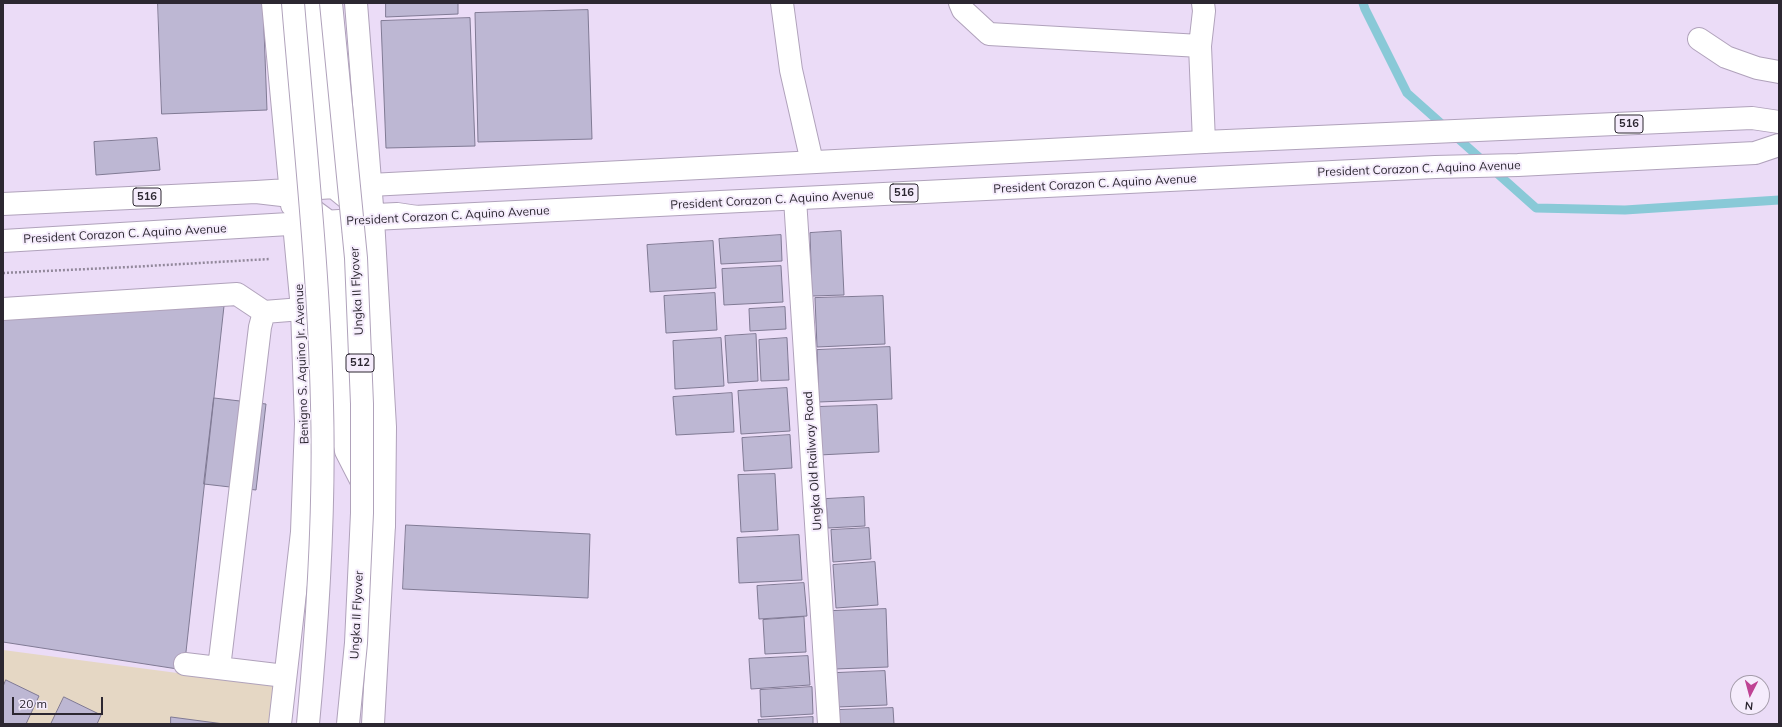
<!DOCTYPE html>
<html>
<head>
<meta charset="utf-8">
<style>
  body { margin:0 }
  #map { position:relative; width:1782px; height:727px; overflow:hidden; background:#ebdcf7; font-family:Mulish,sans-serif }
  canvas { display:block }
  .frame { position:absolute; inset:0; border:4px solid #2c2731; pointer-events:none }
  .north { position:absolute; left:1730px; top:675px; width:40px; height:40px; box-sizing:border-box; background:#f5ecfc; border:1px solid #a59dab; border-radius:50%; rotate:186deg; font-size:11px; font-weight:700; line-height:16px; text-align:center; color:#2c2731 }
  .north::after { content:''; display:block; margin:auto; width:14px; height:18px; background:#bf4394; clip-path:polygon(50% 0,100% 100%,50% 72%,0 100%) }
  .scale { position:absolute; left:12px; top:697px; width:91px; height:18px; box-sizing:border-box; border:2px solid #2c2731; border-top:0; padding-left:5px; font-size:12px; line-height:14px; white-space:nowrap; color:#2c2731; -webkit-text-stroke:3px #f5ecfc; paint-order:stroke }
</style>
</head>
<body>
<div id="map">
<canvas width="1782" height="727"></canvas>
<div class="frame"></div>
<div class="north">N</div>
<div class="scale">20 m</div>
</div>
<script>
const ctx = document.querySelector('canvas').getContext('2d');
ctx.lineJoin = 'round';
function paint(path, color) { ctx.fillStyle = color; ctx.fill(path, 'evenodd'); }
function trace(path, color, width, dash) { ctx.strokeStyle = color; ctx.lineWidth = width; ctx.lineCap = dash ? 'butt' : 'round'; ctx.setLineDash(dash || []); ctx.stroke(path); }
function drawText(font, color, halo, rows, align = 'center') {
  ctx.font = font + ' Mulish,sans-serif'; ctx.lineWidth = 4; ctx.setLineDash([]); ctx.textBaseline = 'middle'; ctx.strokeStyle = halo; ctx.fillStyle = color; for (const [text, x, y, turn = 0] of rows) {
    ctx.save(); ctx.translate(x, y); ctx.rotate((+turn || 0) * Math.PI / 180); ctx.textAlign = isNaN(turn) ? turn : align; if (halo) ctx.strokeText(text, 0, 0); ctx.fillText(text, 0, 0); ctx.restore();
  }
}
paint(new Path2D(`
  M3,650l273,36 -4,38h-269z`), '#e5d7c4');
trace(new Path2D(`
  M1363,3l2,6 42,84 129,115 89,2 154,-10`), '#89c9d7', 9);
const building = new Path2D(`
  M158,3h105l4,107 -105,4z
  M386,3h72v11l-72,3z
  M588,10l4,129 -114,3 -3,-129z
  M470,18l5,128 -89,2 -5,-127z
  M157,138l3,32 -64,5 -2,-33z
  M841,231l3,64 -32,1 -2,-63z
  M781,235l1,26 -61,3 -2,-25z
  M713,241l3,47 -66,4 -3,-47z
  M781,266l2,36 -59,3 -2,-36z
  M715,293l2,37 -51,3 -2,-37z
  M883,296l2,48 -68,3 -2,-49z
  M225,297l-41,373 -181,-28v-338z
  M785,307l1,22 -36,2 -1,-22z
  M756,334l2,47 -30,2 -3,-47z
  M721,338l3,48 -49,3 -2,-48z
  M787,338l2,42 -28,1 -2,-41z
  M890,347l2,52 -73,3 -2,-52z
  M787,388l3,43 -49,3 -3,-43z
  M732,393l2,39 -58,3 -3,-38z
  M214,398l52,6 -10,86 -52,-6z
  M877,405l2,47 -60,3 -2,-48z
  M790,435l2,33 -48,3 -2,-33z
  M775,474l3,56 -37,2 -3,-57z
  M864,497l1,29 -37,2 -2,-29z
  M406,525l184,9 -2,64 -185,-9z
  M869,528l2,31 -38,3 -2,-32z
  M799,535l3,45 -63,3 -2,-45z
  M875,562l3,43 -42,3 -3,-43z
  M804,583l3,33 -48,3 -2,-33z
  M886,609l2,58 -53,2 -3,-58z
  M804,617l2,35 -41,2 -2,-34z
  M808,656l2,29 -59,4 -2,-30z
  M885,671l2,34 -50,2 -1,-34z
  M6,680l33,16 -13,28h-23v-37z
  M812,687l1,27 -52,3 -1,-27z
  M64,697l37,18 -4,9h-46z
  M893,708l1,16h-55l-1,-14z
  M171,717l53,7h-53z
  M813,717v7h-54l-1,-4z`);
paint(building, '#bdb7d3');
trace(building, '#807a94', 1);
const minor = new Path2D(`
  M782,3l9,67 21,92
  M960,3l3,7 26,24 211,12
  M1203,3l1,8 -4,35 4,96
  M1699,39l27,18 31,11 22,4
  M795,199l34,525
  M3,309l234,-15 27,18 38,-3
  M185,664l100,12
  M219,668l41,-341 4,-15`);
const major = new Path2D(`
  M370,185l834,-43 548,-24 27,4
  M280,724l22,-192 4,-108 -4,-115 -8,-85
  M373,724l11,-199 1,-98 -12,-208 1062,-52 83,-2 237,-12 24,-8`);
const highway = new Path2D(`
  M273,3l19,202
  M311,3l15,173 4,8 33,27 13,4 21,-1 20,3
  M256,192l26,3 17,5 30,22 6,37 6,166 5,26 38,74
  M3,204l253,-12 111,-7
  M3,241l370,-22 -17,-216`);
trace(minor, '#b0a2bb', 24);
trace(major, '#b0a2bb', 24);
trace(highway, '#b0a2bb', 24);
trace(new Path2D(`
  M3,273l127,-6 140,-8`), '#92889b', 2.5, [2, 2]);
trace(minor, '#fff', 22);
trace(major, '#fff', 22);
trace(highway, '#fff', 22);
const majorBridge = new Path2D(`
  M293,3c11,134 26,268 29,402 3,107 -4,213 -14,319
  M331,3l25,255 6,146v109l-6,130 -8,81`);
trace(majorBridge, '#b0a2bb', 24, []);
trace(majorBridge, '#fff', 22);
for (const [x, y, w] of [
  [1629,124,28],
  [904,193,28],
  [147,197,28],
  [360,363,28]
]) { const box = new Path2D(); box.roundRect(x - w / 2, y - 9, w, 18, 3); ctx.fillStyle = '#f5ecfc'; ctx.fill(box); trace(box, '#2c2731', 1); }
drawText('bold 11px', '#2c2731', null, [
  ["516",1629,124],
  ["516",904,193],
  ["516",147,197],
  ["512",360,363]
]);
drawText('12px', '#2c2731', '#f5ecfc', [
  ["President Corazon C. Aquino Avenue",1419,169,-2],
  ["President Corazon C. Aquino Avenue",1095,184,-3],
  ["President Corazon C. Aquino Avenue",772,200,-3],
  ["President Corazon C. Aquino Avenue",448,216,-3],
  ["President Corazon C. Aquino Avenue",125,234,-3],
  ["Ungka II Flyover",357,291,-93],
  ["Benigno S. Aquino Jr. Avenue",302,364,-92],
  ["Ungka Old Railway Road",813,461,-94],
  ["Ungka II Flyover",357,615,-87]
]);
</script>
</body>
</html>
